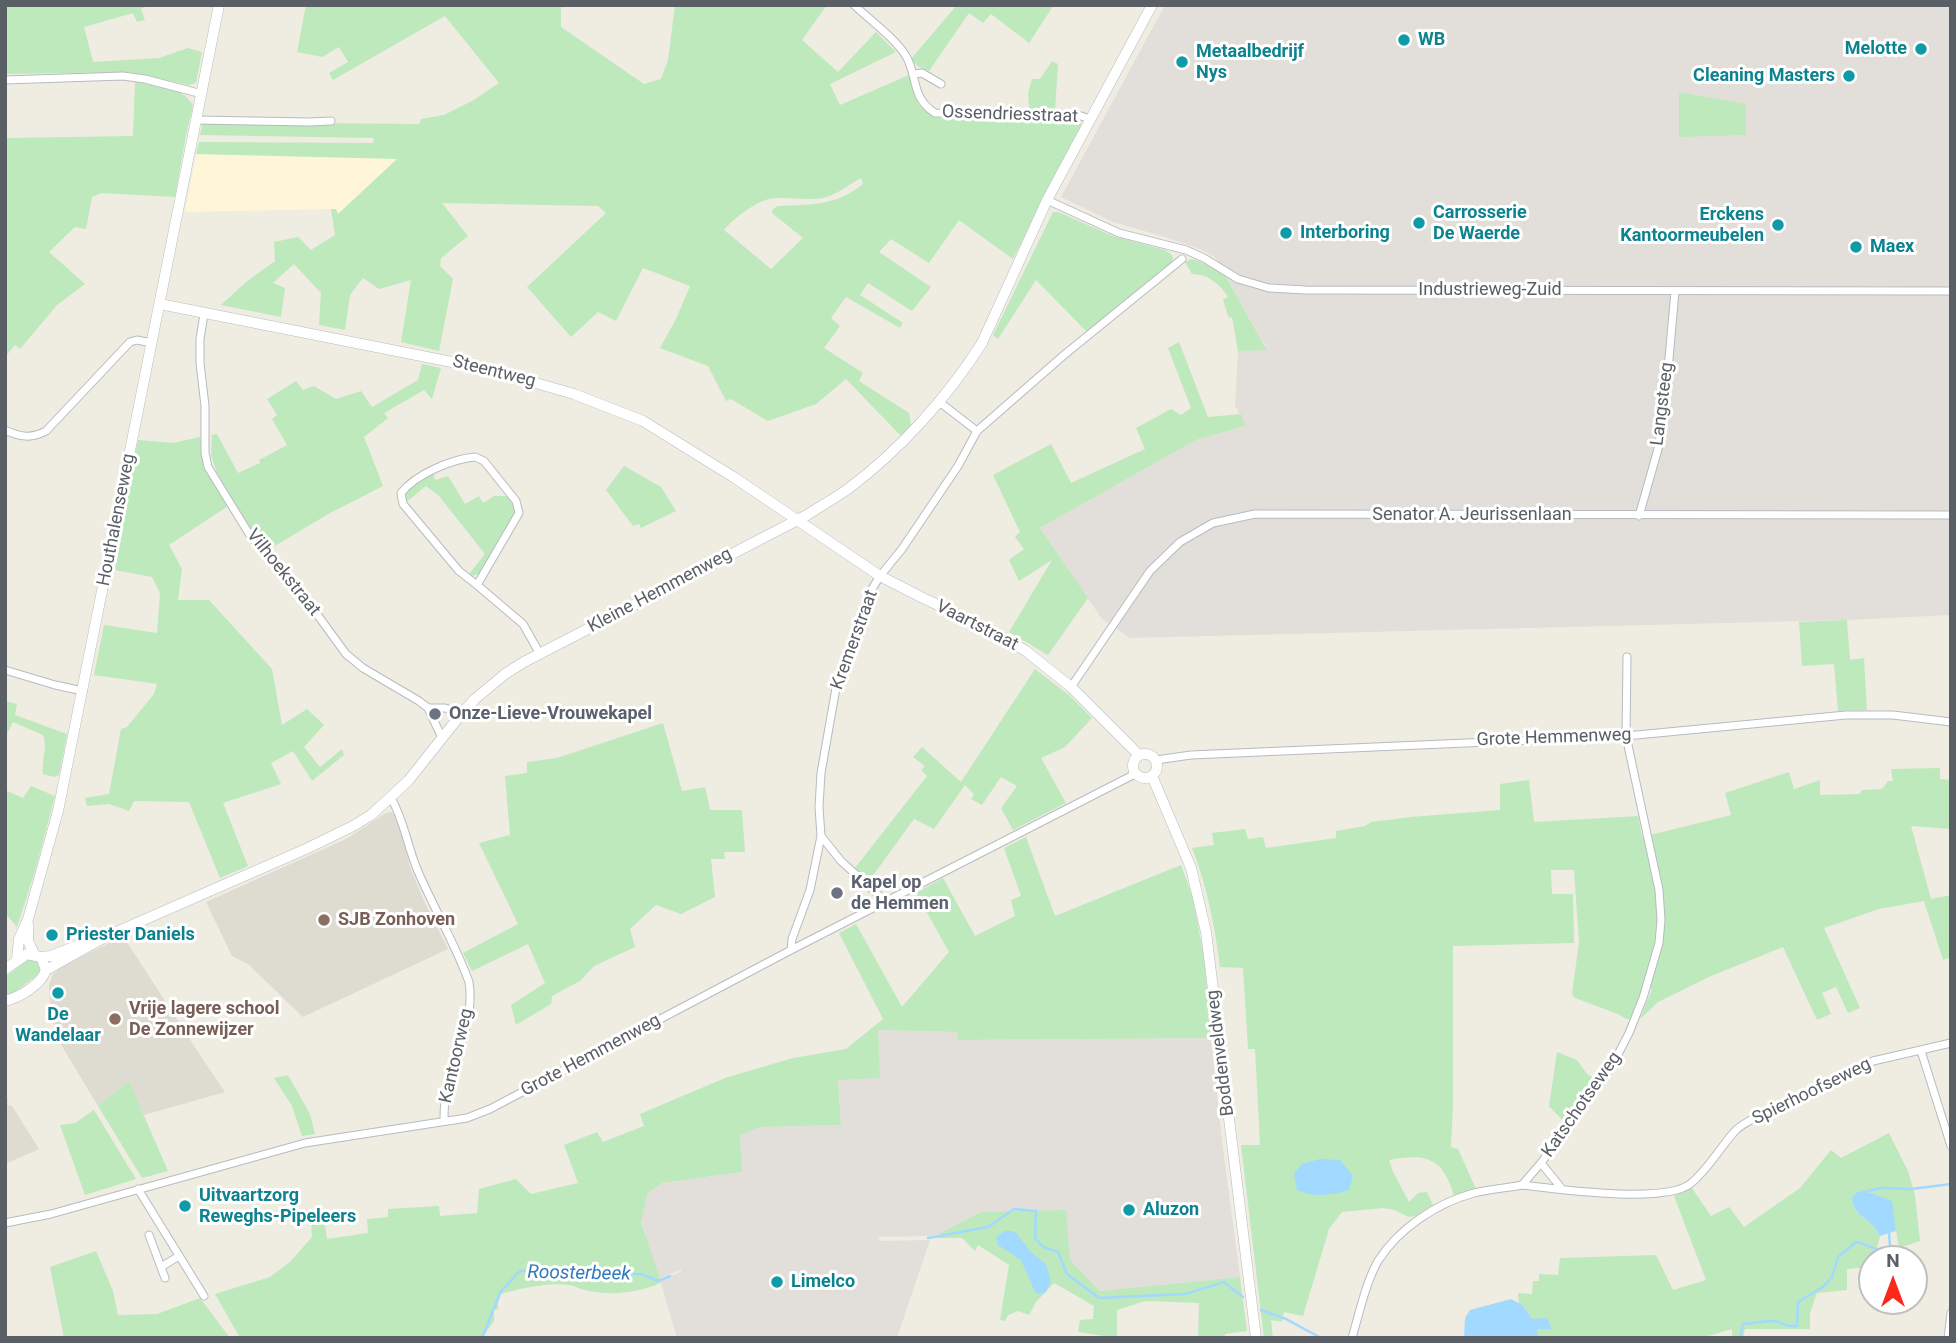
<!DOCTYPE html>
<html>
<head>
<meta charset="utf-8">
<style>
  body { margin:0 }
  #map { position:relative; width:1956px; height:1343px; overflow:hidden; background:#efece2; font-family:Roboto,sans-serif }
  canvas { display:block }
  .frame { position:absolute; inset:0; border:7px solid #5a5f65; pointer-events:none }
  .north { position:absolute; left:1858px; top:1245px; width:70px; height:70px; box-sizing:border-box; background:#fff; border:2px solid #bdbfc1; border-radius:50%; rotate:0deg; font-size:19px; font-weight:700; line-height:28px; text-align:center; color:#5a5f65 }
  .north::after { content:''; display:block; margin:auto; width:24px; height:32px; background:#fb291c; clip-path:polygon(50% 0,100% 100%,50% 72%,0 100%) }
</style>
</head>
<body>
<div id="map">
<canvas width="1956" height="1343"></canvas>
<div class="frame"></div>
<div class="north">N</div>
</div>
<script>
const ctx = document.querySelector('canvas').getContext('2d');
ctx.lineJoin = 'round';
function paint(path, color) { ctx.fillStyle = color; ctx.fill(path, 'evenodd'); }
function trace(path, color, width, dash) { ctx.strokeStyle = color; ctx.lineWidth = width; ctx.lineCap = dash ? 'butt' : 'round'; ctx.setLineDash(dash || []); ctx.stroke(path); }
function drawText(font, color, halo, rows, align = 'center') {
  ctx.font = font + ' Roboto,sans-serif'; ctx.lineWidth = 6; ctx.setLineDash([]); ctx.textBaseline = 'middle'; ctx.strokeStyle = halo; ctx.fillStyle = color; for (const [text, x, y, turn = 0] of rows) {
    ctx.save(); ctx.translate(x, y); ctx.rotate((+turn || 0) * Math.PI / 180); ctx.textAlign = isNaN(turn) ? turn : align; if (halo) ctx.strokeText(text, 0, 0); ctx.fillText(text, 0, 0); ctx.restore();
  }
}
paint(new Path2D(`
  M196,154l127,2 75,2 -60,57 -3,-6 -150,3z`), '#fff5d7');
paint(new Path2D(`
  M1165,5h786v610l-104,5 -717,18 -28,-19 -62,-91 156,-88 49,-14 -10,-21 3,-54 29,-2 -52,-92 -13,-7 -37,-13 -52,-15 -52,-25z
  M877,1030l80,2 2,8 252,-2 11,103 18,136 -140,14 -30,-31 -122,-27 -19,3 -51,1 1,4 51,-1 -33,98h-220l-17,-58 21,-8v-2l-22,8 -18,-57 5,-27 16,-11 80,-11 -3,-37 21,-8 81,-2 -3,-46z`), '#e2dfda');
paint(new Path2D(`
  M391,812l5,4 14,51 15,36 23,46 -145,68 -55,-53 -16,-8 -26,-54 140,-63 40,-26z
  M123,936l79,122 23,34 -81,23 -16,-33 -30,24 -38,-63 -10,-30 -1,-29 4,-10 10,-8z
  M5,1096l3,4 -1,5 5,1 27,43 -34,15z`), '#dedbd1');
paint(new Path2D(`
  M5,5h144l-8,4 4,11 -8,2 -4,-9 -49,14 9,35 66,-4 29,-10 14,4 -6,31 -7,2 -59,-13 -125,2z
  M306,5h255v22l83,57 17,-5 7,-19 7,-55h152l-25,35 36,32 38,-40 20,20 -66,32 10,21 69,-30c6,23 6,34 30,43l138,1 4,5v5l-15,25 -53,105 -54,-39 -30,43 -38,-24 -12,13 52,35 -19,24 -44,-28 -8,12 43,28 -3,5 -54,-31 -15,21 9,8 -16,22 39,25 -4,8 50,32 2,12 -10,11 -55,-57 -30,25 -48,17 -37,-22 -5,2 -18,-35 -48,-18 16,-29 14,-33 -47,-18 -27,53 -18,-9 -27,25 -44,-50 79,-74 -8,-7 -156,-3 26,33 -27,22 -1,8 13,13 -14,72 -38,-9 10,-62 -32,9 -16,-11 -13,17 -5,35 -26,-5 2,-32 -27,-29 -21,19 12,5 -4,29 -60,-12 25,-23 29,-21 -1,-19 24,-5 13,13 24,-15 -4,-26h5l2,5 59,-55 -201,-5 3,-12 174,1 1,-5 -174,-3 3,-13 216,2 2,-5 23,-4 28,-14 27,-18 -54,-67 -112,64 -4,-7 19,-11 -9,-15 -17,10 -25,-5zM861,178l2,6c-29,23 -51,20 -85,22l-5,3 -1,4 31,25 -32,31 -47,-39c9,-11 31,-28 45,-31 15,-3 36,2 54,-1 14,-3 26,-14 38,-20z
  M957,5h94l2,1 -24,37 -38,-29 -8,9 -14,-10 -40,58 -10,-4 -9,-7z
  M1052,61l6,3 -3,46h-24l-2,-2 -1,-15 4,-14h8z
  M135,82c19,4 49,4 58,24l-7,29 -11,62 -74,-4 -9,4 -6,32 -11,-2 -26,25 36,32 -28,21 -37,44 -5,-4 -10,12v-219l128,-2z
  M1679,92l67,12v31l-67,2z
  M1053,212h5l55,24 52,14 7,5 1,5 -3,7 -22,14 -61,51 -51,-52 -38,59 -5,-4z
  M1191,259l8,2 26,14 42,75 -29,1 -6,-34 -3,1 -6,-18 5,-3c-8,-13 -20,-23 -36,-23l-7,-12z
  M1179,342l29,75 33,-3 4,12 -49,14 -156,88 48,70 -40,57 -39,-23 43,-72 -33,21 -10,-21 15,-11 -9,-12 5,-5 -27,-57 58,-31 20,39 74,-34 -9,-21 35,-19 10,6 10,-7 -23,-60z
  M422,364l19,4 -9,31 -8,-9 -40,23 4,5 -24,19 19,49 -53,27 -62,37 -9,-10 -12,-16 -30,-51 -6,-18 1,-20 5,-1 21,39 22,-10 -1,-3 28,-15 -15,-26 5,-4 -10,-16 29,-18 7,9 11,-4 22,13 25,-8 11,16 46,-27z
  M200,437l4,31 24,38 -59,39 13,24 -4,31h31l63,69 10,56 25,-16 17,16 -20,22 16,20 22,-18 2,6 -32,26 -19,-30 -22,12 10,21 -58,19 25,63 -28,12 -31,-76 -55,-1 -5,10 -20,-7 -22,2 -2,-8 24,-4 12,-65 6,-2 27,-33 3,-10 -63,-9 10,-50 53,8 3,-40 -8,-16 -37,-7 23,-130 35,3z
  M624,466l37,21 15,24 -35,17 -2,-4 -6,2 -27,-36z
  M433,473l2,7 13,-4 17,28 14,-8 4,7 11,-7h14l7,9v8l-33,58c-4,4 -8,6 -13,3l16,-20 -46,-58 -13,-10 -21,17 -1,-10 22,-17z
  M1847,620l3,40 14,-2 3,52 -29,1 -4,-47 -32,2 -3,-44z
  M1035,669l34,26 23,23 -27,29 -24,11 25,45 -53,27 -12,-22 16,-22 -16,-9 -19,28 -11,-6 3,-5 -9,-9 -31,44 -20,-10 -45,62 -14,-13 72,-92 -6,-6 4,-4 -12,-9 9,-10 39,35z
  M5,701l12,3 -2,11 52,19 -8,41 -5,2 -11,-3c-2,-14 5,-26 0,-39l-30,-13 -8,16z
  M663,723l19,68 23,-4 5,23h32l3,42h-21l1,7h-14l4,38 -34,17 -25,-9 -26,24 5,18 -41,19 -14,15 -28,15 -1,8 -35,21 -5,-20 34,-22 -17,-39 -56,27 -9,-18 55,-29 -39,-81 31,-8 -5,-59 22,-3v-11l30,-4z
  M1940,768v11l11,1v49l-40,-3 20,73 20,-4v62l-8,3 -19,-59 -45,8 -55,19 36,80 -12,5 -12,-26 -14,6 9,21 -14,6 -34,-73 -72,29 -53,26 -18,17 12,-30 -8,-5 -14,35h-4l-8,-5 -43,-16 -3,-4 7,-52 -5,-72h-23l1,24h21l1,49 -121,3v160l-2,41 7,2 18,40 -22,7c-11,-38 -27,-43 -65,-36l4,12 16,30 9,-9 9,-1 6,13 -18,11 -6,1 -15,-7 -11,-2 -41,4 -13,17 -26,87 -19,-4 -2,10 -11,-2 2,18h-9l-23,-193h19l-5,-96h-7l-5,-81 -23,-1c-5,-41 -13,-81 -28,-119l22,-3 -2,-12 33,-4 3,10 15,-2 3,11 70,-10v-7l29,-5 6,-4 40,-5 89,-7v-26l29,-4 5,42 104,-6 4,21 89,-22 -6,-22 64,-21 5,17 26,-9v15l40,-1 2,-4 20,-1 6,-8h5l-2,-12z
  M31,786l24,10 -20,75 -18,56 -12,-14v-123l18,8z
  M1026,837l29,79 126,-51 12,33 11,59 7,81 -253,2 -1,-8 -79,-2 2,48 -42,2 3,45 -81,2 -20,8 2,37 -80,11 -15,11 -6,28 20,60 -5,3c-23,8 -46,11 -71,5 -5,-1 -10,-4 -16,-5 -20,-3 -52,4 -71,10v14l-4,1v11l-12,17h-242l-25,-44 55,-17 20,-15 22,-25 -1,-17 13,-1 3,20 41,-6 -1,-14 21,-2v-8l51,-3 1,10 37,-3 2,-24 37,-10 15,15 47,-11 -14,-38 33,-13 6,10 41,-16 -4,-12 85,-36 68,-20 53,-9 37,-30 -44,-86 17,-9 46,83 47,-55 -33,-59 27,-15 32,58 40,-20 -4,-16 10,-4 -17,-48z
  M27,960h8l5,4 1,6 -2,4 -27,20 -7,1v-18z
  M1557,1052l20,8 10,14 10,6 -32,43 -16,-17z
  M288,1075l22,39 5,20 -13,2 -10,-30 -18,-28z
  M129,1081l39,90 -26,7 -44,-72z
  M94,1110l42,69 -51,16 -25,-70 15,-2z
  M1889,1133l19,38 7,24 5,46 -21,7 -8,-47 -19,-8 -15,-1 -5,5c0,14 12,20 21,29 3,3 5,7 7,10l-6,23h-2v8l-25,2v21l-30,3 -7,20v16h-65l-2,9h-11v-9l-24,7 -15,2h-155l-2,-9h15l-19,-10 -9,-14 -4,-2 -1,-10 14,1 1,-13h6v-7l19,1 2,-17 96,-3 17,35 33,-10 -32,-84 18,-8 19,28 18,-9 15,20 56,-39 31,-38 10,8z
  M1066,1210l4,50 30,31 140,-14 7,54 -22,3 -1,4h-26l1,-35 -54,-2 -28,9v28l-39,-6 2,-12 13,-1 1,-13 -40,-23 -18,19 -7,13 -11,-4 -10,4 -3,6 -5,-1 9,-55 -31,-20 -3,6 -13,-13h-27l8,-6 38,-20z
  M96,1251l17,40 5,24 39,-1 43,-16 30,40h-166l-14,-71z`), '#bde9bc');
paint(new Path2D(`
  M1320,1159l20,1 13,16 -4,14c-17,5 -35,8 -52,0l-3,-17 8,-9z
  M1857,1192l15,1 20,8 4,30 -16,5c-2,-3 -4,-7 -7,-10 -9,-9 -21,-15 -21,-29z
  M1005,1231h7l4,2 15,19 15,12 5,18 -6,11 -6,1 -4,-2 -14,-32 -23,-15 -2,-8z
  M1511,1299l12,6 9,14 15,-1 5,11h-15l1,9 -74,-1 1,-19 5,-8z`), '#a2d9ff');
trace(new Path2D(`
  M1860,1193l21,-5 30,1 40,-5
  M928,1238l60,-11 26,-18 22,2 -1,27 8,9 15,5 9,22 32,24 86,-4 39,-12 19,15
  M1261,1310l25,9 35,19
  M482,1338l19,-47 19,-20 21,-1 16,3 84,1 17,7 12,-5
  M1740,1338l3,-14c10,0 23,-4 31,-3 10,2 9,6 23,5l1,-24 25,-15 9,-10 6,-20 18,-15c13,2 22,13 34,4l-1,-12`), '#a2d9ff', 2.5);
const street = new Path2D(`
  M854,5c16,15 41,33 52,51 12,21 5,42 29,57l143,2 12,4
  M913,74l9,-1 19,11
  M5,80l118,-4 22,3 57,15
  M197,120l112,2 22,-1
  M1047,200l72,33 67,17 18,8 34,21 31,9 37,2 645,1
  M204,314l-4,25v24l5,43v47l3,14 43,70 44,47 51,70 17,14 56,33 9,7 14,30
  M938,401l39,30
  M5,430c15,7 26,9 41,1l84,-89 7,-2 15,3
  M1639,516l19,-67 6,-34 11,-124
  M477,585l-18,-14 -56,-67 -2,-11c15,-19 51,-34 74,-36l9,4 32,40 3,12 -42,72 46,39 17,30
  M5,670l50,15 28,6
  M1071,687l79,-116 30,-29 33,-19 42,-9 696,1
  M428,708h17l17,5
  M1156,760l35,-5 435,-19 220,-21h47l58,7
  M391,798c13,22 16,47 26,71 16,38 38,74 52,113 6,37 -13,71 -22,106 -3,11 -3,22 -3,33
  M821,836l20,25 45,41
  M791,950l1,-11 18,-49 11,-54 -2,-29 2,-34 15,-85 34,-96 10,-16 22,-27 56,-83 19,-35 87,-76 118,-96
  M1921,1051l30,95
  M1541,1163l21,26
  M1522,1185c35,4 142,19 168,-1 18,-14 30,-37 46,-54 5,-5 12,-8 18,-12l119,-57 78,-18
  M138,1189l66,107
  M5,1223l46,-9 254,-71 162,-25 23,-9 301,-159 344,-176
  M149,1235l16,43
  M161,1267l18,-11
  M1352,1338c7,-24 14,-56 26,-77 21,-33 59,-58 96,-68 16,-4 33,-5 48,-8l19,-22 71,-97 17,-33 14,-35 16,-55 2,-23 -2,-30 -33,-154 1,-79
  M1948,1338l3,-25`);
const secondary = new Path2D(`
  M160,304l327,65 87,25 69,27 92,57 145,98 43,22 66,31 37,22 45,36 68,68
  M1133 766a12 12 0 1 1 24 0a12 12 0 1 1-24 0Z
  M1152,776l39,92 15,64 50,406
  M28,924v17l6,13
  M41,957l10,-1 38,-15
  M17,960l2,-21 9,-20 30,-108 161,-806
  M5,969l22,-15 14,3 5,13c-5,15 -26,27 -41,31
  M46,970l61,-34 201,-88 45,-22 18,-11 37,-34 54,-68 13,-14 30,-25 19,-12 283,-147c14,-9 28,-17 41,-26 52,-39 99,-91 134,-146l65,-143 105,-195`);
trace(street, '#b7bbc0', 9);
trace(secondary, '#b8bcc2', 11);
trace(street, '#fff', 7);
trace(secondary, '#fff', 10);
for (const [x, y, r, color] of [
  [1404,40,7,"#0f9aa8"],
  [1921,49,7,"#0f9aa8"],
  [1182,62,7,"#0f9aa8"],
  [1849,76,7,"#0f9aa8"],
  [1419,223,7,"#0f9aa8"],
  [1778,225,7,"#0f9aa8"],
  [1286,233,7,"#0f9aa8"],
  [1856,247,7,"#0f9aa8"],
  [435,714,7,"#6b7280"],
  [837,893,7,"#6b7280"],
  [324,920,7,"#8d6e63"],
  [52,935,7,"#0f9aa8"],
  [58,993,7,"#0f9aa8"],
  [115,1019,7,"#8d6e63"],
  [185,1206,7,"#0f9aa8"],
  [1129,1210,7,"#0f9aa8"],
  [777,1282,7,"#0f9aa8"]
]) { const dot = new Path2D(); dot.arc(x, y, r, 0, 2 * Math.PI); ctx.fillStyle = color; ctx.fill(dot); trace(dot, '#fff', 2.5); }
drawText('bold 18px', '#0d838f', '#fff', [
  ["WB",1418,40],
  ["Melotte",1907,49,"right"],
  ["Metaalbedrijf",1196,52],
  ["Nys",1196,73],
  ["Cleaning Masters",1835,76,"right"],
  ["Carrosserie",1433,213],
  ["De Waerde",1433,234],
  ["Erckens",1764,215,"right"],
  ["Kantoormeubelen",1764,236,"right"],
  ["Interboring",1300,233],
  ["Maex",1870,247],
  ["Priester Daniels",66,935],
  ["De",58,1015,"center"],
  ["Wandelaar",58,1036,"center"],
  ["Uitvaartzorg",199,1196],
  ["Reweghs-Pipeleers",199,1217],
  ["Aluzon",1143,1210],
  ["Limelco",791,1282]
], 'left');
drawText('18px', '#5a5f65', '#fff', [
  ["Ossendriesstraat",1010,115,2],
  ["Industrieweg-Zuid",1490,290],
  ["Steentweg",494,372,14],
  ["Langsteeg",1663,404,-83],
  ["Senator A. Jeurissenlaan",1472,515],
  ["Houthalenseweg",117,520,-79],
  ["Vilhoekstraat",283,573,51],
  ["Kleine Hemmenweg",660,591,-28],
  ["Vaartstraat",977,626,27],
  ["Kremerstraat",855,640,-70],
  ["Grote Hemmenweg",1554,738,-2],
  ["Boddenveldweg",1221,1053,-97],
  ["Kantoorweg",457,1056,-77],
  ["Grote Hemmenweg",591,1056,-28],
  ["Spierhoofseweg",1812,1092,-26],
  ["Katschotseweg",1582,1105,-55]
]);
drawText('bold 18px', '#5b616d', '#fff', [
  ["Onze-Lieve-Vrouwekapel",449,714],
  ["Kapel op",851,883],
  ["de Hemmen",851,904]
], 'left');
drawText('bold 18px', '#785e54', '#fff', [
  ["SJB Zonhoven",338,920],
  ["Vrije lagere school",129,1009],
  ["De Zonnewijzer",129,1030]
], 'left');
drawText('italic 19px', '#3479bc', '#fff', [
  ["Roosterbeek",579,1274,1]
]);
</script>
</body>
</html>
